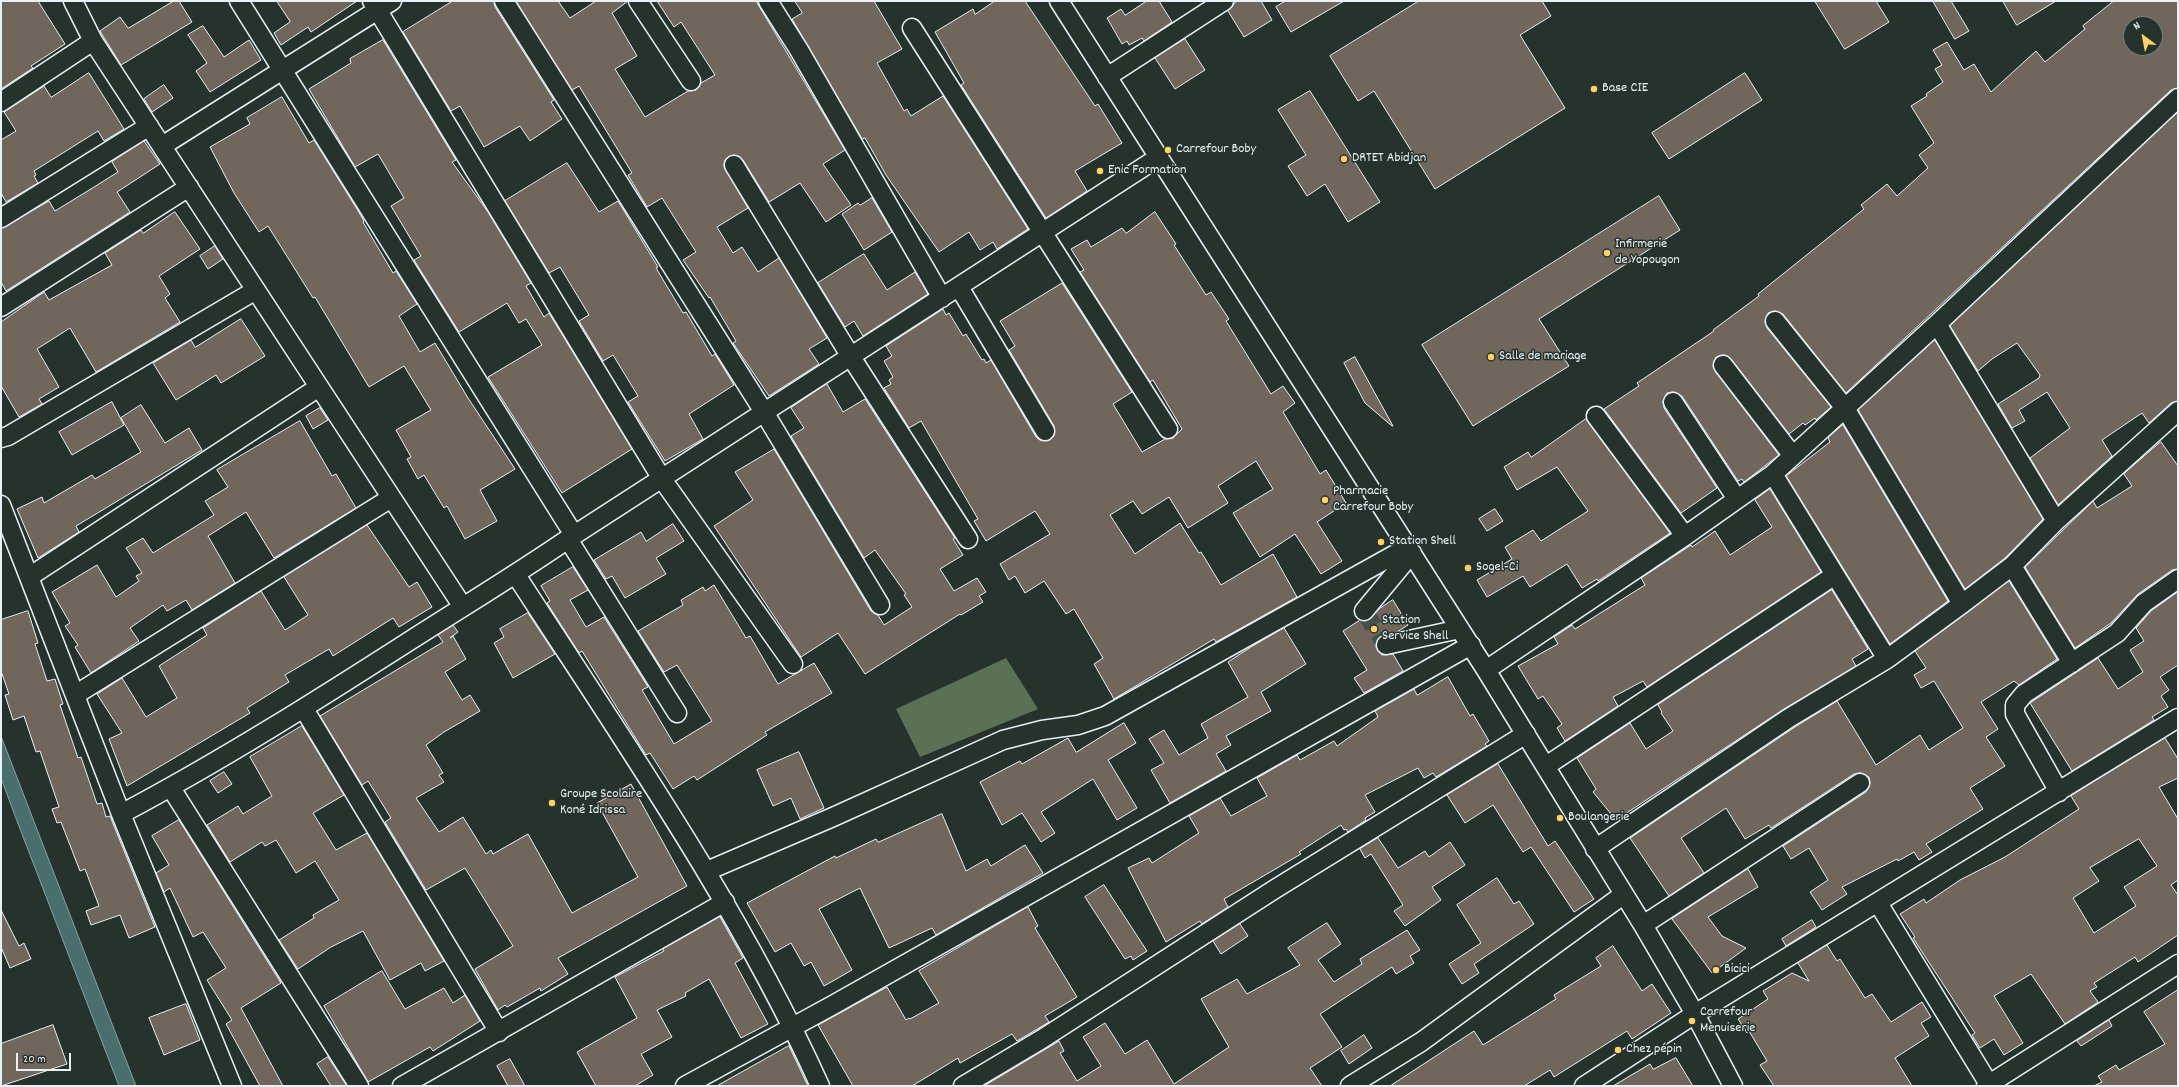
<!DOCTYPE html>
<html>
<head>
<meta charset="utf-8">
<style>
  body { margin:0 }
  #map { position:relative; width:2179px; height:1087px; overflow:hidden; background:#26332d; font-family:Dekko,sans-serif }
  canvas { display:block }
  .frame { position:absolute; inset:0; border:2px solid #e8f1f8; pointer-events:none }
  .north { position:absolute; left:2123px; top:16px; width:40px; height:40px; box-sizing:border-box; background:#26332d; border:1px solid #747f7e; border-radius:50%; rotate:328deg; font-size:11px; font-weight:700; line-height:16px; text-align:center; color:#e8f1f8 }
  .north::after { content:''; display:block; margin:auto; width:14px; height:18px; background:#ffd166; clip-path:polygon(50% 0,100% 100%,50% 72%,0 100%) }
  .scale { position:absolute; left:16px; top:1053px; width:55px; height:18px; box-sizing:border-box; border:2px solid #e8f1f8; border-top:0; padding-left:5px; font-size:12px; line-height:14px; white-space:nowrap; color:#e8f1f8; -webkit-text-stroke:3px #26332d; paint-order:stroke }
</style>
</head>
<body>
<div id="map">
<canvas width="2179" height="1087"></canvas>
<div class="frame"></div>
<div class="north">N</div>
<div class="scale">20 m</div>
</div>
<script>
const ctx = document.querySelector('canvas').getContext('2d');
ctx.lineJoin = 'round';
function paint(path, color) { ctx.fillStyle = color; ctx.fill(path, 'evenodd'); }
function trace(path, color, width, dash) { ctx.strokeStyle = color; ctx.lineWidth = width; ctx.lineCap = dash ? 'butt' : 'round'; ctx.setLineDash(dash || []); ctx.stroke(path); }
function drawText(font, color, halo, rows, align = 'center') {
  ctx.font = font + ' Dekko,sans-serif'; ctx.lineWidth = 3; ctx.setLineDash([]); ctx.textBaseline = 'middle'; ctx.strokeStyle = halo; ctx.fillStyle = color; for (const [text, x, y, turn = 0] of rows) {
    ctx.save(); ctx.translate(x, y); ctx.rotate((+turn || 0) * Math.PI / 180); ctx.textAlign = isNaN(turn) ? turn : align; if (halo) ctx.strokeText(text, 0, 0); ctx.fillText(text, 0, 0); ctx.restore();
  }
}
paint(new Path2D(`
  M1006,658l32,51 -118,48 -24,-48z`), '#5b7155');
const water = new Path2D(`
  M1,736l135,350h-17l-102,-265 -16,-43z`);
paint(water, '#496e6e');
trace(water, '#89a2a5', 1);
const building = new Path2D(`
  M1,1h37l27,43 -34,22 2,2 -32,21z
  M174,1h5l13,21 -71,43 -21,-34 20,-14 8,11z
  M277,1h80l-46,31 -3,-5 -27,18 -7,-12 16,-11z
  M453,1h41l1,6 59,93 -3,2 11,17 -32,22 -10,-15 -36,21 -24,-41 -9,5 -48,-79z
  M516,1h42l12,17 26,-17h32l-16,12 25,43 -22,13 30,48 43,-26 8,-1 5,-7 14,-8 -34,-53 -7,5 -17,-26h99l89,149 -22,14 28,41 -25,17 -26,-39 -31,19 -26,-42 -10,-5 -8,5 -1,6 24,42 -31,19 16,26 9,-6 16,25 21,-14 48,80 -18,11 10,15 -50,32 -36,-53 3,-2 -26,-44 -1,1 -26,-38 13,-8 -34,-54 -15,9 -19,-32 4,-2 -53,-87 -7,4z
  M795,1h79l28,48 -25,14 27,48 3,-2 4,7 32,-20 85,133 -31,20 -4,-7 -13,8 -11,-18 -30,20 -53,-77 -21,-37 -3,1 -70,-120 10,-6z
  M995,1h30l70,105 3,-2 24,39 -47,28 12,20 -41,27 -85,-133 3,-2 -29,-51 38,-23 2,5z
  M1147,1h12l13,21 -28,19 -2,-3 -13,7 -2,-4 -5,3 -15,-26 14,-9 4,6z
  M1237,1h24l11,19 -28,17 -16,-26z
  M1286,1h58l-53,31 -15,-25z
  M1419,1h123l9,15 -31,19 45,73 -130,81 -61,-98 -16,10 -28,-45z
  M1815,1h61l13,21 -44,27z
  M1933,1h18l18,30 -14,8z
  M2003,1h53l-39,24z
  M2114,1h64v87l-7,2 -325,303 -63,-79 -9,-3 -6,2 -3,9 2,6 64,79 -15,13 -1,-2 -10,7 -2,-2 -14,11 -58,-75 -9,-4 -6,2 -3,9 2,5 64,84 -35,27 -2,-3 -4,2 -56,-85 -9,-4 -6,1 -4,9 1,6 53,80 -36,25 -77,-104 35,-23 -2,-3 77,-52 -1,-1 46,-34 -1,-2 106,-85 -3,-4 26,-21 10,12 31,-28 -9,-13 15,-12 -23,-37 16,-10 -1,-2 17,-12 -8,-13 7,-4 -9,-15 14,-8 17,28 10,-6 17,28 45,-41 9,11 40,-33 -2,-3zM2131,24h24v24h-24z
  M203,26l21,31 25,-17 12,20 -51,32 -14,-21 11,-8 -19,-28z
  M1185,39l20,31 -30,19 -20,-31z
  M383,40l73,120 -4,2 36,50 43,71 -5,3 18,31 5,-4 83,136 -70,44 -74,-116 54,-32 -16,-26 -7,4 -12,-20 -48,29 -45,-72 7,-4 -30,-50 13,-8 -26,-44 -23,13 -46,-78 42,-26 -1,-4z
  M89,73l35,56 -20,12 -6,-10 -64,40 2,4 -2,1 4,7 -32,19 -5,-9v-53l15,-9 -12,-19 40,-26 7,11z
  M1745,73l17,27 -93,59 -17,-26z
  M164,85l9,13 -21,14 -8,-13z
  M1310,91l70,111 -32,20 -23,-38 -18,12 -19,-30 18,-11 -28,-45z
  M282,97l27,46 5,-3 43,69 7,12 -1,1 30,51 3,-2 21,33 -18,12 21,36 15,-9 33,55 47,71 -35,21 17,31 -32,18 -18,-33 -3,2 -20,-33 -6,4 -11,-20 4,-2 -15,-27 35,-20 -27,-44 -35,21 -54,-90 -2,1 -45,-72 -9,6 -25,-39 -24,-46 40,-23 -3,-6z
  M2178,112v289l-7,2 -22,20 -7,-10 -40,27 10,16 -54,49 -28,-47 40,-30 -23,-36 -28,18 6,11 -13,7 -14,-24 41,-26 1,-3 -23,-32 -25,16 -14,12 -28,-45z
  M144,141l16,23 -43,28 13,20 -124,79 -5,-9v-54l48,-27 6,10 31,-19 32,-20 -6,-10z
  M567,163l32,49 19,-11 40,66 -2,1 27,45 3,-1 26,44 3,-2 19,31 -45,29 14,25 -38,22 -37,-59 10,-6 -25,-41 -10,6 -24,-40 10,-6 -29,-48 -11,6 -44,-72z
  M1659,196l21,34 -141,89 30,47 -96,60 -51,-81z
  M872,198l20,34 -28,18 -22,-36 16,-11 2,2z
  M175,212l25,37 -41,27 11,18 -5,4 15,24 -84,50 -26,-44 -33,21 22,38 -20,12 3,5 -23,13 -18,-31v-64l43,-30 5,8 63,-35 -7,-12 36,-23 2,3z
  M1155,212l21,32 -2,1 32,50 5,-3 18,27 -3,2 45,73 12,-8 12,17 -12,9 37,62 6,-4 20,33 -29,19 25,39 -21,13 -26,-40 -35,23 -27,-44 40,-24 -17,-28 -38,25 10,17 -40,25 -19,-31 -27,17 -9,-13 -23,14 25,39 45,-31 19,30 2,-1 20,33 52,-31 24,43 -81,45 -2,-3 -100,60 -20,-35 9,-6 -29,-49 -8,5 -22,-33 -19,12 -10,-17 -6,4 -9,-16 50,-30 -15,-23 -49,30 -12,-20 4,-2 -57,-98 -12,7 -25,-40 7,-4 -2,-4 4,-3 -9,-16 8,-5 -6,-10 57,-37 3,6 3,-2 14,23 3,-2 16,26 2,-1 2,4 5,-3 45,77 4,3h10l4,-4v-10l-45,-76 6,-4 -15,-25 62,-38 70,109 -19,12 29,48 23,-13 8,-1 9,-9 -29,-49 -3,2 -70,-110 4,-2 -13,-21 16,-9 4,7 31,-19 4,5z
  M215,246l8,13 -15,10 -8,-13z
  M864,254l23,36 28,-18 13,22 -65,42 -9,-15 -9,6 -27,-44z
  M241,319l24,37 -44,27 -5,-8 -40,25 -23,-37 38,-23 4,7z
  M1935,340l108,179 -38,39 -40,31 -107,-179z
  M1355,357l38,69h-1l-27,-23 -21,-40z
  M827,384l16,28 22,-13 90,139 -2,1 10,16 -23,14 14,22 23,-13 9,14 -7,4 4,6 -22,13 -1,-1 -95,60 -27,-41 -37,24 -87,-131 39,-26 -18,-28 39,-23 97,162 7,4 6,10 28,-18 -8,-12 2,-1 -31,-44 -11,8 -72,-120 -1,-2 13,-8 -13,-20z
  M112,402l12,23 -52,30 -13,-23z
  M141,405l24,38 24,-15 13,22 -126,76 3,6 -41,26 -21,-49 25,-12 2,6 48,-28 3,4 46,-27 -20,-34z
  M320,408l8,12 -15,9 -7,-13z
  M1586,419l84,114 -72,48 -1,-2 -15,9 -15,-24 -37,23 -7,-11 -36,21 -10,-17 35,-21 -7,-12 28,-17 8,11 47,-30 -31,-44 -40,23 -13,-23 24,-15 3,5z
  M300,421l32,55 4,-2 20,34 -82,50 -28,-46 -38,24 27,47 -43,27 -6,-10 -19,11 -4,-6 -33,23 9,13 -48,32 -16,-26 3,-2 -13,-19 5,-3 -18,-31 45,-27 19,32 23,-16 -3,-5 6,-3 -16,-25 17,-10 10,15 61,-38 -9,-14 23,-14 -11,-17z
  M1843,425l105,176 -58,43 -104,-168 44,-34 -2,-4z
  M2161,442l17,24v103l-6,1 -34,24 -27,29 -36,25 -50,-81 68,-66 4,7 35,-22 -8,-12z
  M1770,489l51,83 -174,115 -4,-6 -30,16 5,9 -53,35 -8,-13 5,-4 -19,-28 -5,3 -20,-33 40,-22 -4,-7 18,-12 3,4 70,-44 -4,-7 50,-33 1,2 23,-16 15,24 42,-28 -17,-27z
  M1495,509l8,12 -16,10 -8,-12z
  M673,524l11,17 -28,17 10,16 -41,24 -13,-22 -6,3 -12,-19 47,-28 5,9z
  M367,525l42,62 8,-5 15,25 -33,20 -6,-9 -60,38 -4,-7 -44,26 4,7 -42,26 3,5 -123,73 -18,-47 13,-6 -25,-39 25,-16 24,39 31,-19 -18,-32 48,-31 -4,-7 58,-37 24,39 23,-15 -24,-38z
  M573,567l15,23 -18,10 16,27 18,-10 44,70 -6,3 32,54 38,-23 -35,-56 -13,7 -26,-41 45,-26 -2,-5 22,-13 2,4 9,-6 32,53 4,-2 28,48 36,-21 18,30 -67,39 2,3 -70,45 -3,-4 -21,13 -23,-36 -4,2 -64,-104 -3,2 -32,-50 3,-2 -9,-15z
  M2009,581l48,78 -38,26 -5,-4 -33,21 17,27 -12,8 19,29 -35,22 13,21 -57,35 6,8 -13,8 -5,-8 -16,9 -1,-2 -55,28 5,7 -25,16 -12,-18 18,-12 -19,-32 -18,11 -8,-13 83,-54 4,-9 -1,-6 -9,-4 -6,1 -83,54 -2,-3 -24,14 -19,-31 -45,30 23,35 -35,23 -39,-58 165,-111 42,-26 39,64 44,-30 9,15 34,-22 -29,-47 -13,7 -7,-13 12,-7 -11,-17z
  M1832,590l36,59 -16,10 4,7 -72,43 -168,111 -23,-28 3,-3 -19,-31 53,-35 16,26 27,-18 -12,-18 1,-1 -4,-7z
  M2178,592v73l-18,12 9,13 -8,6 7,11 -16,10 2,3 -82,51 -42,-68 68,-45 20,31 25,-17 -13,-22 14,-9 -8,-13 15,-17z
  M1393,600l15,25 -11,7 -18,5 -3,10 6,8 11,-1 10,17 -39,22 -10,-15 13,-8 -24,-39 17,-11 8,1 11,-12z
  M28,611l10,32 -3,1 12,37 8,-2 8,25 -3,1 18,53 3,-1 16,47 5,-1 4,14 4,-1 45,111 -26,11 -9,-23 -29,10 -5,-14 13,-5 -14,-37 -5,2 -19,-49 -4,1 -5,-14 7,-2 -19,-56 -4,1 -12,-36 -11,4 -8,-25 4,-1 -8,-23v-51z
  M528,613l27,41 -42,24 -19,-35 10,-6 -4,-8z
  M453,625l5,7 -8,6 3,-2 13,23 -21,13 17,28 8,-5 10,16 -36,21 -18,13 17,28 -4,2 5,7 -28,16 23,34 24,-15 23,37 5,-4 2,4 35,-20 44,79 66,-36 -41,-74 34,-19 56,102 -129,72 10,16 -27,17 -1,-3 -33,19 -2,-2 -7,5 -23,-41 38,-23 -48,-78 -39,22 -41,-68 6,-4 -23,-37 -6,4 -42,-69 123,-74 -5,-7z
  M1284,628l22,36 -45,28 10,19 -45,25 5,9 -15,9 10,17 -56,32 -19,-33 13,-7 -15,-24 15,-9 15,25 29,-17 -7,-14 47,-27 -20,-35 23,-15z
  M1448,677l22,39 3,-2 16,27 -4,3 2,2 -51,31 -3,-4 -9,5 -6,-10 -53,27 10,17 -10,6 1,2 -18,12 -2,-3 -2,1 -3,-5 -42,27 2,2 -77,45 4,8 -26,17 -2,-3 -34,21 -38,-74 21,-10 3,5 47,-30 -10,-17 31,-18 11,18 36,-20 -10,-18 40,-23 3,5 34,-19 3,5 41,-29 -3,-6 39,-22 3,6z
  M1124,723l12,20 -28,17 29,48 -20,12 -24,-41 -52,33 14,21 -14,9 -19,-29 -20,12 -22,-43 40,-21 2,3 46,-26 8,14z
  M302,726l42,69 -31,18 23,37 31,-17 77,128 -19,10 -4,-8 -31,17 -27,-49 -32,16 -33,22 -19,-29 35,-22 -1,-3 26,-15 -24,-39 -19,12 -20,-33 -11,6 -3,-4 -32,20 -23,-37 31,-19 5,8 29,-18 -22,-39z
  M2165,738l13,21v19l-19,9 19,32v61l-7,5 7,10v40l-40,27 -3,-5 -41,26 3,4 -7,4 8,11 -33,22 -34,-50 -37,22 29,47 -19,12 -10,-16 -14,9 -8,-13 3,-2 -62,-95 2,-1 -15,-23 24,-15 2,4 34,-23 45,-23 74,-48 -8,-13zM2139,839l18,27 -33,21 12,19 -42,27 -21,-35 26,-17 -9,-13z
  M799,752l25,56 -24,11 -9,-21 -18,8 -16,-36z
  M1498,764l50,82 7,-5 39,58 -20,13 -43,-65 -8,5 -30,-47 -28,18 -18,-28z
  M224,772l8,12 -14,9 -8,-12z
  M942,814l24,57 21,-12 4,7 34,-21 18,28 -107,62 -4,-7 -43,20 -29,-60 -41,21 33,61 -28,16 -13,-24 -7,4 -13,-23 -16,9 -28,-49 88,-47 1,2 40,-19 2,3z
  M179,820l102,163 -40,25 42,78h-23l-34,-62 6,-4 -25,-40 19,-12 -23,-36 -10,5 -23,-49 -6,4 -8,-19 13,-8 -17,-29z
  M1378,838l20,30 27,-17 4,6 21,-15 15,23 -33,22 9,13 -36,26 -11,-15 9,-6 -32,-51 -6,4 -5,-9z
  M1748,869l10,18 -50,30 14,19 24,12 -34,25 -40,-54z
  M1497,878l17,26 5,-3 15,23 -60,40 5,9 -17,11 -13,-20 32,-21 -24,-38z
  M1104,885l43,66 -14,9 -2,-4 -6,3 -40,-62z
  M1028,907l10,19 -3,2 42,69 -32,19 4,6 -32,19 -5,-7 -52,29 -2,-5 -46,28h-59l-35,-61 69,-38 19,33 3,-2 1,1 29,-16 -20,-32z
  M1,910l18,36 5,-3 7,16 -21,9 -9,-21z
  M720,917l23,41 -8,5 33,61 -27,14 -32,-59 -24,14 1,3 -29,14 15,27 -31,17 12,21 -18,11h-39l-19,-34 60,-34 -22,-41 49,-26 -1,-2z
  M1812,920l4,7 -30,19 -4,-7z
  M1327,923l14,21 -23,16 16,22 28,-18 -2,-5 47,-29 13,20 -10,6 4,7 -18,11 -4,-7 -72,47 22,33 -32,21 12,18h-338l75,-45 5,10 -4,2 17,28 24,-15 -18,-29 22,-14 20,31 22,-14 27,44 55,-37 -28,-48 36,-20 10,15 53,-29 -12,-17z
  M1240,924l8,12 -27,18 -8,-13z
  M1827,945l10,16 3,-2 25,39 7,-4 19,28 31,-20 9,15 -10,6 8,13 -34,22 17,28h-138l-14,-21 7,-4 -18,-30 -2,2 -9,-14 30,-20 -5,-8 29,-18 17,8 -11,-18z
  M1613,946l29,45 10,-7 19,29 -39,26 -5,-8 -73,46 -4,-7 -26,16h-134l84,-55 9,14 73,-46 -2,-4 47,-29 -5,-8z
  M382,971l23,38 39,-21 9,15 12,-8 15,26 -47,30 -3,-4 -62,35 -44,-76z
  M2178,990v96h-84l8,-4 -4,-6 18,-11 3,5 46,-26 -21,-32z
  M186,1004l14,36 -36,15 -15,-37z
  M2109,1020l3,6 -31,20 -4,-5z
  M53,1025l14,39 -66,22v-42z
  M1364,1035l8,13 -23,16 -8,-13z
  M789,1046l19,40h-91z
  M328,1057l19,29h-16l-14,-22z
  M1676,1058l17,28h-80l37,-22 3,5z
  M510,1059l15,27h-17l-11,-20z`);
paint(building, '#71665b');
trace(building, '#e8f1f8', 1);
trace(new Path2D(`
  M1364,611l22,34`), '#43504b', 18, [18, 9]);
const minor = new Path2D(`
  M73,1l20,40 370,566
  M239,1l335,534
  M372,1l290,478 131,185
  M504,1l260,411 116,193
  M638,1l53,80
  M768,1l31,49 143,248
  M1059,1l427,669 157,255 52,89 38,72
  M912,28l256,401
  M1107,77l117,-76
  M1,102l92,-61
  M162,146l230,-145
  M734,165l117,192 117,182
  M1,218l148,-92
  M959,287l86,144
  M1,307l188,-120
  M1775,321l70,87 117,196
  M1937,324l119,197
  M1723,365l70,91
  M1673,402l64,97
  M1596,416l89,120
  M1,438l7,-2 248,-146
  M1,505l120,309c100,-53 195,-113 290,-174 53,-34 106,-66 157,-101l591,-382
  M568,539l109,174
  M2012,566l60,97
  M516,575c108,167 222,330 304,511
  M1835,575l52,84
  M29,577l290,-190
  M1364,611l48,-58
  M1386,645l74,-16
  M1486,670l199,-134 88,-62 164,-150 241,-226
  M75,695l316,-197
  M304,709l195,323
  M1546,766l289,-191 -62,-101
  M171,788l188,298
  M2059,792l-44,-78v-9l9,-11 93,-61 27,-30 34,-24
  M121,814l111,272
  M1595,849l194,-131 98,-59 75,-55 50,-38 44,-45 122,-110
  M707,871l126,-54 170,-77 39,-10 36,-5 27,-9 303,-169
  M1878,903l112,183
  M1643,925l217,-142
  M402,1086l323,-184
  M685,1086l148,-81 638,-360
  M963,1086l79,-47 233,-150 251,-155
  M1350,1086l71,-44 202,-147
  M1584,1086l111,-72 483,-296
  M1986,1086l192,-122`);
trace(minor, '#e8f1f8', 21);
trace(minor, '#26332d', 18);
for (const [x, y, r, color] of [
  [1594,89,4,"#ffd166"],
  [1168,150,4,"#ffd166"],
  [1344,159,4,"#ffd166"],
  [1100,171,4,"#ffd166"],
  [1607,253,4,"#ffd166"],
  [1491,357,4,"#ffd166"],
  [1325,500,4,"#ffd166"],
  [1381,542,4,"#ffd166"],
  [1468,568,4,"#ffd166"],
  [1374,629,4,"#ffd166"],
  [552,803,4,"#ffd166"],
  [1560,818,4,"#ffd166"],
  [1716,970,4,"#ffd166"],
  [1692,1021,4,"#ffd166"],
  [1618,1050,4,"#ffd166"]
]) { const dot = new Path2D(); dot.arc(x, y, r, 0, 2 * Math.PI); ctx.fillStyle = color; ctx.fill(dot); trace(dot, '#26332d', 1.5); }
drawText('14px', '#e8f1f8', '#26332d', [
  ["Base CIE",1602,89],
  ["Carrefour Boby",1176,150],
  ["DRTET Abidjan",1352,159],
  ["Enic Formation",1108,171],
  ["Infirmerie",1615,245],
  ["de Yopougon",1615,261],
  ["Salle de mariage",1499,357],
  ["Pharmacie",1333,492],
  ["Carrefour Boby",1333,508],
  ["Station Shell",1389,542],
  ["Sogel-Ci",1476,568],
  ["Station",1382,621],
  ["Service Shell",1382,637],
  ["Groupe Scolaire",560,795],
  ["Koné Idrissa",560,811],
  ["Boulangerie",1568,818],
  ["Bicici",1724,970],
  ["Carrefour",1700,1013],
  ["Menuiserie",1700,1029],
  ["Chez pépin",1626,1050]
], 'left');
</script>
</body>
</html>
